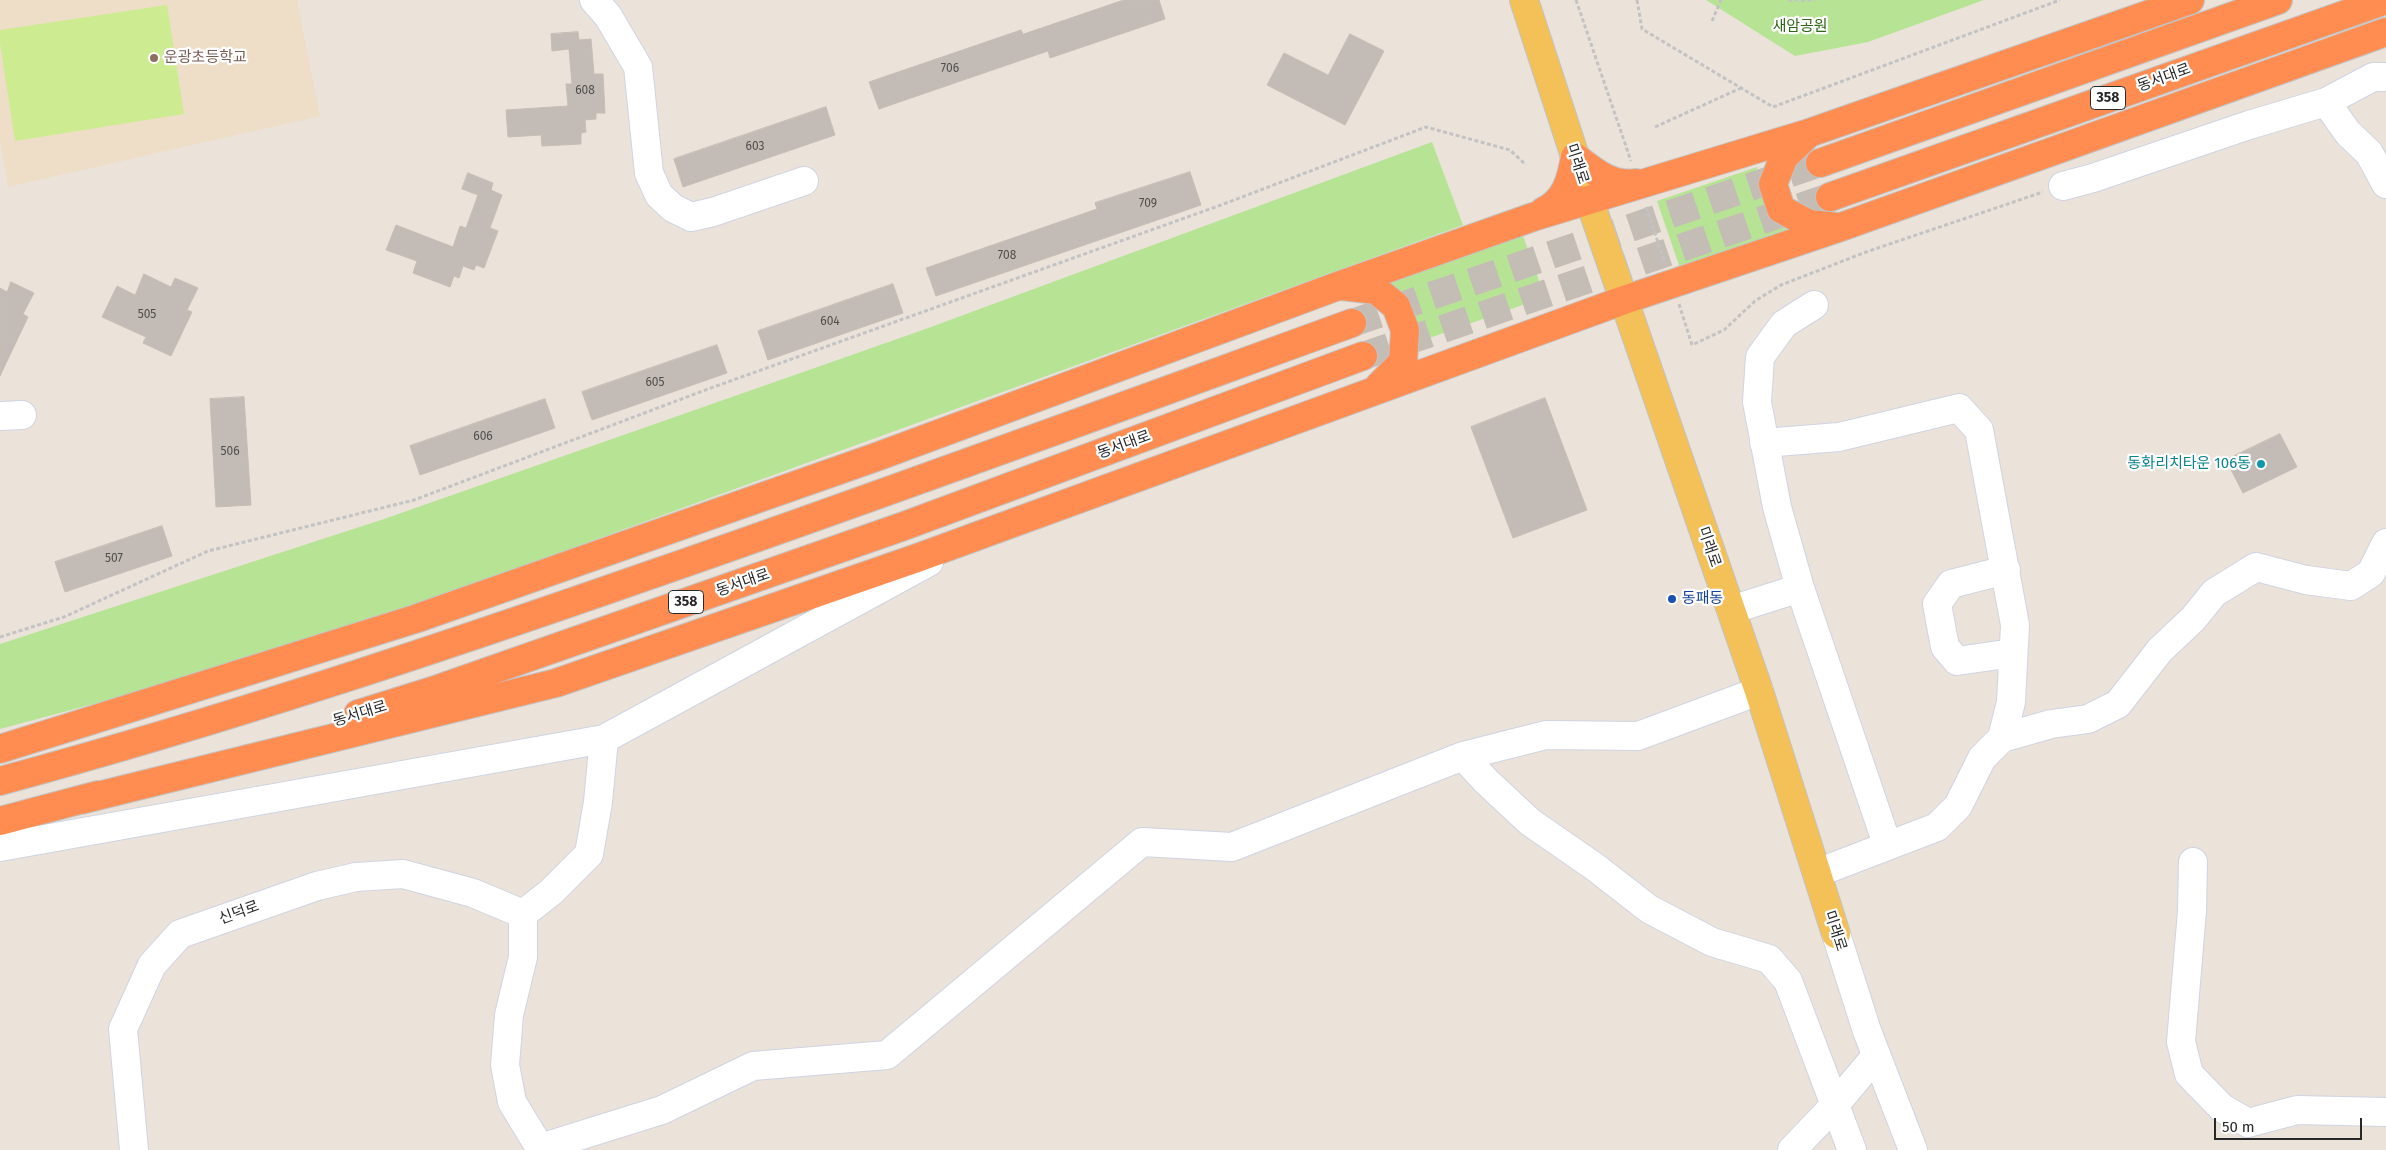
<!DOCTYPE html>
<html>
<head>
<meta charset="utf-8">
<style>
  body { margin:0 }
  #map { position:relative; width:2386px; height:1150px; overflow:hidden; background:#ebe2da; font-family:"Fira Sans",sans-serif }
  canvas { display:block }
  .scale { position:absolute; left:2214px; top:1118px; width:148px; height:22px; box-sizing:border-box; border:2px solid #282828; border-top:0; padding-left:6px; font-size:15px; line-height:18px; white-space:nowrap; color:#282828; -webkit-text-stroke:4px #fff; paint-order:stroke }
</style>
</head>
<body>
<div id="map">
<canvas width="2386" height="1150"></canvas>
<div class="scale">50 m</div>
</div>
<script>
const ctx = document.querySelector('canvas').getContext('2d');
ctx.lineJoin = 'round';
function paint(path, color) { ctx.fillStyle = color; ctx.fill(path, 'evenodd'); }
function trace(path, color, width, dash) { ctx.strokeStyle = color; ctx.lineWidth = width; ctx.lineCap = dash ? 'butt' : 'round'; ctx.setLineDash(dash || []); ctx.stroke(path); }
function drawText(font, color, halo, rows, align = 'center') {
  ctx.font = font + ' "Fira Sans","Noto Sans KR",sans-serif'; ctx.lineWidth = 4.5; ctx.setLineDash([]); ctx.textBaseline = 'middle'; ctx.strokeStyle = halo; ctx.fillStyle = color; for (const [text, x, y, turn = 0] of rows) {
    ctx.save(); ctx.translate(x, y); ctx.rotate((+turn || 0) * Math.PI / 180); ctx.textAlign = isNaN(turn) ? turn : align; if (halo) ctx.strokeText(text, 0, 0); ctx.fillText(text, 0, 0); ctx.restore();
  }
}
paint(new Path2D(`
  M0,0h297l23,116 -312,71 -8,-47z`), '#eedec8');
paint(new Path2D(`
  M1706,0h278l-116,42 -73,14z
  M1432,142l31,83 -1048,380 -303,94 -112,30v-85l384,-125 536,-188z
  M1757,167l2,20 10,28 25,21 -112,38 -25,-73z
  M1516,233l7,3 22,61 -124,44 -16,-44 -20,-17z`), '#b6e494');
paint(new Path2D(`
  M167,5l17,109 -169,27 -15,-98v-13z`), '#cdeb90');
const building = new Path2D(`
  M1124,0h35l6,19 -115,39 -2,-7 -169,58 -10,-27 152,-52 2,4z
  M578,32l1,8 12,-1 3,35h9l2,39h-9v6l-11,1 1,12 -5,1v11l-39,2 -1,-11 -33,2 -2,-27 62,-4 -2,-22h6l-3,-35 -17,2 -1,-17z
  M1350,34l34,17 -39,74 -78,-40 17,-32 44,22z
  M826,107l9,28 -152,52 -9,-28z
  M1190,172l11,33 -265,91 -10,-28 171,-59 -2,-6z
  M468,173l25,10 -2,7 11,5 -12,33 8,3 -14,37 -8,-3 -2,5 -11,-4 -4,12 -5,-2 -4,11 -37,-14 4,-12 -31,-11 10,-25 57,22 7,-21 6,2 12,-33 -16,-6z
  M144,274l27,13 4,-9 23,10 -11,22 5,2 -21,44 -28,-13 3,-6 -44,-20 15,-31 18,9z
  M11,282l23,11 -11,21 5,3 -28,59v-88l7,4z
  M893,284l10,29 -135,47 -10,-29z
  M717,345l10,28 -135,47 -10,-28z
  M244,397l7,108 -35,2 -6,-108z
  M1545,398l42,112 -74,28 -42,-111z
  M545,399l10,29 -135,47 -10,-29z
  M2280,434l17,33 -54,26 -17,-33z
  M162,526l10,30 -107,36 -10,-30z`);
paint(building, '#c3bcb6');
trace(building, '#c6beb3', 1);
trace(new Path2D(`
  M1352,323l468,-160
  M1363,356l467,-159`), '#c4bdb6', 28, [28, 14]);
const minor = new Path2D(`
  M594,0l14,16 30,51 11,106 10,22 14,13 18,9 22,-5 91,-31
  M2326,102l22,31 21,20 17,31
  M2063,186l30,-8 156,-53 77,-23 47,-25h13
  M1814,305l-30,19 -24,33 -3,45 20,105 23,81 87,256
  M0,416l22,-1
  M1764,443l75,-6 120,-29 20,22 36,195 -4,77 -9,36
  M2006,570l-55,14 -14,20 8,43 12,14 56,-8
  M1731,610l69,-22
  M1463,756l23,25 44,41 65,45 54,42 63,33 57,17 19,22 64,169
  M0,847l604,-108 325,-177
  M2193,862l-1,49 -11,131 8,32 33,34 26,15 49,-13 89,2
  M1817,873l120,-46 21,-21 24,-48 20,-20 49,-14 37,-5 30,-15 42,-54 33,-31 21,-26 42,-26 50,13 45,6 20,-13 15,-30
  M523,914v43l-14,58 -4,50 7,37 28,46 122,-38 91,-44 134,-11 255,-213 90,5 231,-91 83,-21 92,1 121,-45
  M523,914l28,-22 38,-38 9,-52 6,-63
  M1836,934l31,97 46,119
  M134,1150l-11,-121 29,-64 28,-31 137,-48 39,-9 47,-3 70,19 50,21
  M1792,1150l42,-44 42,-50`);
const major = new Path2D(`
  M1524,0l65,199 170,492 77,243`);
const highway = new Path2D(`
  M1808,134l-24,23 -11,27 8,25 28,15 29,3
  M1820,163l458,-163
  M1830,197l556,-197
  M1544,211c22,-11 27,-31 31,-54 18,14 37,30 61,26
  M1342,286l34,4 20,16 9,24 -2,32 -24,24
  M358,714l80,-25 466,-163 459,-170
  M0,749l415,-130 464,-163 459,-170 195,-69 276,-84 381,-133
  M0,781c219,-59 435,-131 650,-206 234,-81 468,-167 702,-252
  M81,800l475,-117 361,-125 707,-258 217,-73 545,-195
  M0,821l98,-26`);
trace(minor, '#cfd4e2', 30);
trace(major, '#c3c3c3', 30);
trace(highway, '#c3c3c3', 30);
trace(new Path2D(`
  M1576,0l55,161
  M1637,0l5,29 131,78 287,-107
  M1788,0h27
  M1712,21l9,-21
  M1655,127l86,-39
  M1646,207l19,56
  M1679,304l13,41 32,-15 31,-29 26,-16 85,-33 177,-60
  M0,637l64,-20 144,-66 206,-51 294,-111 513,-184 205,-78 84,23 16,15`), '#c3c3c3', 3, [4, 2.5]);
trace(minor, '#fff', 28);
trace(major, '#f3c157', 28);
trace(highway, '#ff8d51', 28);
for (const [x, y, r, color] of [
  [154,58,5,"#8d6e63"],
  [2261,464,5,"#0f9aa8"],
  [1672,599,5,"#1a4fb4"]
]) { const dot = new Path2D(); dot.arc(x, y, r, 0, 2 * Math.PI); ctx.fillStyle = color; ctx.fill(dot); trace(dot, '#fff', 2); }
drawText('12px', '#4f4d4c', null, [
  ["706",950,69],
  ["608",585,91],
  ["603",755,147],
  ["709",1148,204],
  ["708",1007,256],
  ["505",147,315],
  ["604",830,322],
  ["605",655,383],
  ["606",483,437],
  ["506",230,452],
  ["507",114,559]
]);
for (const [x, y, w] of [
  [2108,98,35],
  [686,602,35]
]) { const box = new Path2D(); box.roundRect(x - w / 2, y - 11.5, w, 23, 4); ctx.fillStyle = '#fff'; ctx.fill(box); trace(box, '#282828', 1); }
drawText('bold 14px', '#282828', null, [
  ["358",2108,98],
  ["358",686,602]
]);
drawText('15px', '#2f6618', '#fff', [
  ["새암공원",1800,27]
]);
drawText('15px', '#785e54', '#fff', [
  ["운광초등학교",164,58]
], 'left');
drawText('15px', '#282828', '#fff', [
  ["동서대로",2164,78,-20],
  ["미래로",1577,164,72],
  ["동서대로",1124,445,-20],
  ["미래로",1709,547,71],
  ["동서대로",743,583,-19],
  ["동서대로",360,714,-17],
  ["신덕로",239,913,-20],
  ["미래로",1835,931,72]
]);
drawText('15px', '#0d838f', '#fff', [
  ["동화리치타운 106동",2251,464]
], 'right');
drawText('15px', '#164399', '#fff', [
  ["동패동",1682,599]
], 'left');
</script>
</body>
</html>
